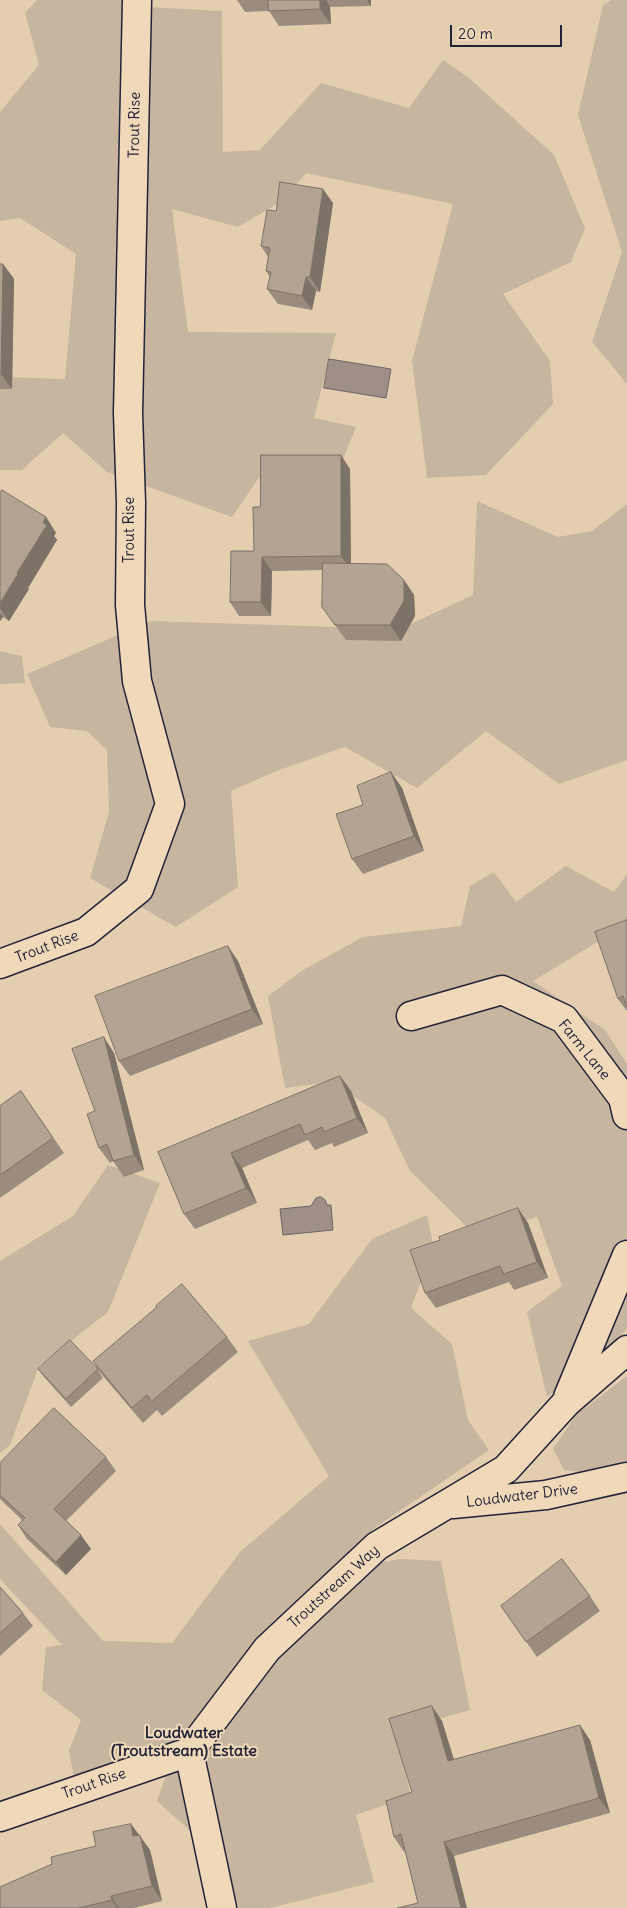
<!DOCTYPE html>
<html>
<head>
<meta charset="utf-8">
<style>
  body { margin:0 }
  #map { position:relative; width:627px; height:1908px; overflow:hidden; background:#e3ceb0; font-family:Delius,sans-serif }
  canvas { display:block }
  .scale { position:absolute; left:450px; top:25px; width:112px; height:22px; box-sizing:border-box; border:2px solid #22223b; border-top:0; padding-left:6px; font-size:15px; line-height:18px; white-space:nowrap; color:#22223b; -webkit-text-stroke:4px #efd9b8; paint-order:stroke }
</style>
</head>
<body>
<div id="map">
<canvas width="627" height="1908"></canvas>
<div class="scale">20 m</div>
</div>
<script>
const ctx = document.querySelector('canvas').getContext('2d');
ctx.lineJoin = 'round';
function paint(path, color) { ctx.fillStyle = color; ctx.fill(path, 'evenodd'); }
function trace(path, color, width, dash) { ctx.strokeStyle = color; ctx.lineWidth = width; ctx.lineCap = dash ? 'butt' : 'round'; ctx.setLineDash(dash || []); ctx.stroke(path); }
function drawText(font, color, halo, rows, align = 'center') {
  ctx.font = font + ' Delius,sans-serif'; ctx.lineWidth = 4; ctx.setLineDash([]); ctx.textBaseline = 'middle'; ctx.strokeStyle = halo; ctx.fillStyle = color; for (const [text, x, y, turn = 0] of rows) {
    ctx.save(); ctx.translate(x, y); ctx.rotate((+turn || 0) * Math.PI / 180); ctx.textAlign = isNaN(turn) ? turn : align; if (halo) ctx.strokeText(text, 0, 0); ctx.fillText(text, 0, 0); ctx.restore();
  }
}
paint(new Path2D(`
  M37,0h91v6l94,5 1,141 37,-2 61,-67 88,25 34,-48 26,18 85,77 31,73 -14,34 -68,32 47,67 3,43 -67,71 -59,3 -15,-117 41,-157 -147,-31 -24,28 -44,26 -66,-18 16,123 148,1 -22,85 42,9 -13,32 -72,1 -39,57 -125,-45 -44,-39 -41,37h-22v-93l65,2 11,-125 -56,-36 -20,3v-109l39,-47 -14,-52z
  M611,0h16v384l-35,-42 30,-90 -44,-137 25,-110z
  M477,501l81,36 34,-6 35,-27v256l-68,24 -73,-53 -69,57 -72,-41 -66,23 -48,21 7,96 -62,40 -86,-49 19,-66 -2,-62 -20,-19 -37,-4 -23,-53 124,-53 249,8 73,-34z
  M0,651l22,5 3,27 -25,1z
  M566,866l48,26 13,-18v52l-5,1 -89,54 72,49 22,34v264l-9,13 -71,56 -20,-85 35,-26 -25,-69 -63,17 -64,-63 -25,-53 -52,-36 -48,6 -17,-92 35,-26 60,-33 98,-11 9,-40 24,-14 22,30z
  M108,1165l52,18 -52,129 -69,54 -29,79 -10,8v-192l73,-45z
  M427,1215l7,33 -23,60 41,36 16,76 21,30 -116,79 -52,55 57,-21 22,-4 41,2 29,149 -75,21 16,65 -55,19 18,67 -104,26h-31l-14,-46 -68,-61 22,-62 -105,38 -5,-26 12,-31 -39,-30 4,-43 16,-2 -62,-66v-55l103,117 69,2 68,-91 89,-76 -81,-135 61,-17 63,-85z
  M627,1376v86l-39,11 -24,-3 -11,-21 23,-34z`), '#c6b59f');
const water = new Path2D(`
  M329,359l62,10 -5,29 -62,-10z
  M321,1197l4,3 2,5h4l2,25 -50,5 -3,-26 31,-3 5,-8z`);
paint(water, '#9e9086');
trace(water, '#6c6468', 1);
const minor = new Path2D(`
  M0,964l86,-32 53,-43 31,-85 -33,-123 -7,-76 1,-102 -3,-90 9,-413
  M411,1016l91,-26 62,29 59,79 4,17
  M568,1397l59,-142
  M453,1504l93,-9 81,-18
  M0,1817l189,-65
  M222,1908l-33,-156 78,-103 110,-103 129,-77 60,-66 61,-53`);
trace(minor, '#22223b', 31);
trace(minor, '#efd9b8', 28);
paint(new Path2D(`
  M237,0h134v6l-41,1 1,17 -52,2 -10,-15 -24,1z
  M333,203l-13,89 -4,-1 -4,19 -34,-6 -11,-15 3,-12 -4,-6 2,-14 -7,-11 15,-35z
  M0,264h3l11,15 -2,110h-12z
  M350,469l1,94 53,17 10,15 1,21 -14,25 -55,-1 -24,-33 1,-37 -51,1 -1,45h-32l-9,-14 24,-51 6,-44z
  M0,493l46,24 10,16 -2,3 3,4 -29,48 1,1 -20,32 -6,-4 -3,4z
  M391,772l11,16 22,63 -61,23 -11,-15 11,-54z
  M627,920v91l-9,-12z
  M238,961l25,63 -133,52 -11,-15z
  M114,1053l30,117 -20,7 -11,-16 -3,2 -11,-15 -4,-37z
  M340,1076l11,15 17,42 -34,14 -2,-4 -17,7 -7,-10 -66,28 15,35 -62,26 -11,-15 -26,-62z
  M21,1091l43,62 -64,45v-92z
  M528,1223l20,55 -34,12 -5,-8 -73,26 -11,-15z
  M227,1337l11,15 -76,64 -5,-6 -14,13 -40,-47 -10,-15z
  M38,1369h60l5,9 -32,29 -27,-30z
  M106,1457l10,14 -50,50 25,28 -25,26 -39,-36 -9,-14 4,-5 -22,-21v-36z
  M0,1587l23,26 10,13 -33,30z
  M590,1596l10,15 -63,46 -36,-51z
  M442,1721l12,39 136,-20 20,73 -156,43 -36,47 -13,-52 -1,1 -10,-15z
  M131,1824l19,26 12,51 -28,7h-134z`), '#9a8c7e');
paint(new Path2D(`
  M320,0h6l4,7 1,17 -11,-15z
  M367,0h4v6z
  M323,189l10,14 -13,89 -10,-15z
  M3,264l11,15 -2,110 -11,-15z
  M306,277l10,14 -4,19 -10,-14z
  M341,455l9,14 1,101 -10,-14z
  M46,517l10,16 -2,3 3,4 -29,48 1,1 -20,32 -9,-13v-5z
  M262,557l10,14 -1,45 -10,-14z
  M404,580l10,15 1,21 -14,25 -11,-16z
  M0,614l3,3 -3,4z
  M391,772l11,16 22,63 -10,-15z
  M228,946l10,15 25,63 -11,-15z
  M104,1037l10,16 30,117 -10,-15z
  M340,1076l11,15 17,42 -11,-15z
  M231,1153l11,15 15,35 -11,-15z
  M518,1208l10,15 20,55 -11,-16z
  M81,1535l10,14 -25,26 -10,-13z
  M432,1706l10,15 17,55 -11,-15z
  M580,1725l10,15 20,73 -11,-15z
  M131,1824l19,26 12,51 -10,-15 -19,-50z
  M444,1842l10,14 13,52h-6z
  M111,1896l8,12h-2l-5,-8z`), '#7d7267');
const building = new Path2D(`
  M268,0h52v9l-51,2z
  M280,182l43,7 -13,88h-4l-4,19 -35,-7 4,-17 -5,-1 4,-23 -9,-2 6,-36 9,1z
  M0,264h3l-2,110h-1z
  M261,455h80v101l-79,1 -1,45h-31l1,-51h23l-1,-44h7z
  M2,490l44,27 -3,6 4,2 -30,48 1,1 -18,29v-110z
  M323,563l64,1 17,16v21l-14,24h-55l-13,-18z
  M391,772l23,64 -62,23 -16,-45 27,-9 -6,-19z
  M627,920v87l-4,-11 -5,3 -23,-67z
  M228,946l24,63 -133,52 -24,-65z
  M104,1037l30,118 -21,6 -6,-17 -8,4 -12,-34 8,-3 -23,-62z
  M340,1076l17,42 -33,14 -2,-5 -17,8 -5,-11 -69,29 15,35 -62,26 -26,-62z
  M21,1091l32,47 -53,37v-69z
  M518,1208l19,54 -33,12 -4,-8 -75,27 -15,-43 30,-10 -1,-3z
  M182,1284l45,53 -75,64 -5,-6 -15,13 -39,-47 64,-54 -1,-1z
  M70,1340l28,29 -32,30 -28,-30z
  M54,1408l52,49 -52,52 27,26 -25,27 -38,-37 7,-7 -25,-23v-32z
  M562,1559l28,37 -64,46 -25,-36z
  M0,1587l23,26 -23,20z
  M432,1706l16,55 132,-36 19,73 -155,44 17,66h-64l21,-5 -17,-69 -7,3 -8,-36 26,-9 -23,-73z
  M131,1824l2,12 7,-1 12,51 -41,10 1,4 -33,8h-79v-21l52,-23 -1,-7 45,-11 -3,-14z`);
paint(building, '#b3a393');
trace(building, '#7d7267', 1);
drawText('15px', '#22223b', '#efd9b8', [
  ["Trout Rise",135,125,-89],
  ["Trout Rise",130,530,-90],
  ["Trout Rise",47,947,-21],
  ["Farm Lane",584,1050,51],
  ["Loudwater Drive",522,1496,-7],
  ["Troutstream Way",334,1587,-42],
  ["Trout Rise",94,1784,-19]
]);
drawText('bold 16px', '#22223b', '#efd9b8', [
  ["Loudwater",184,1733],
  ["(Troutstream) Estate",184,1751]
]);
</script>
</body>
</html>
